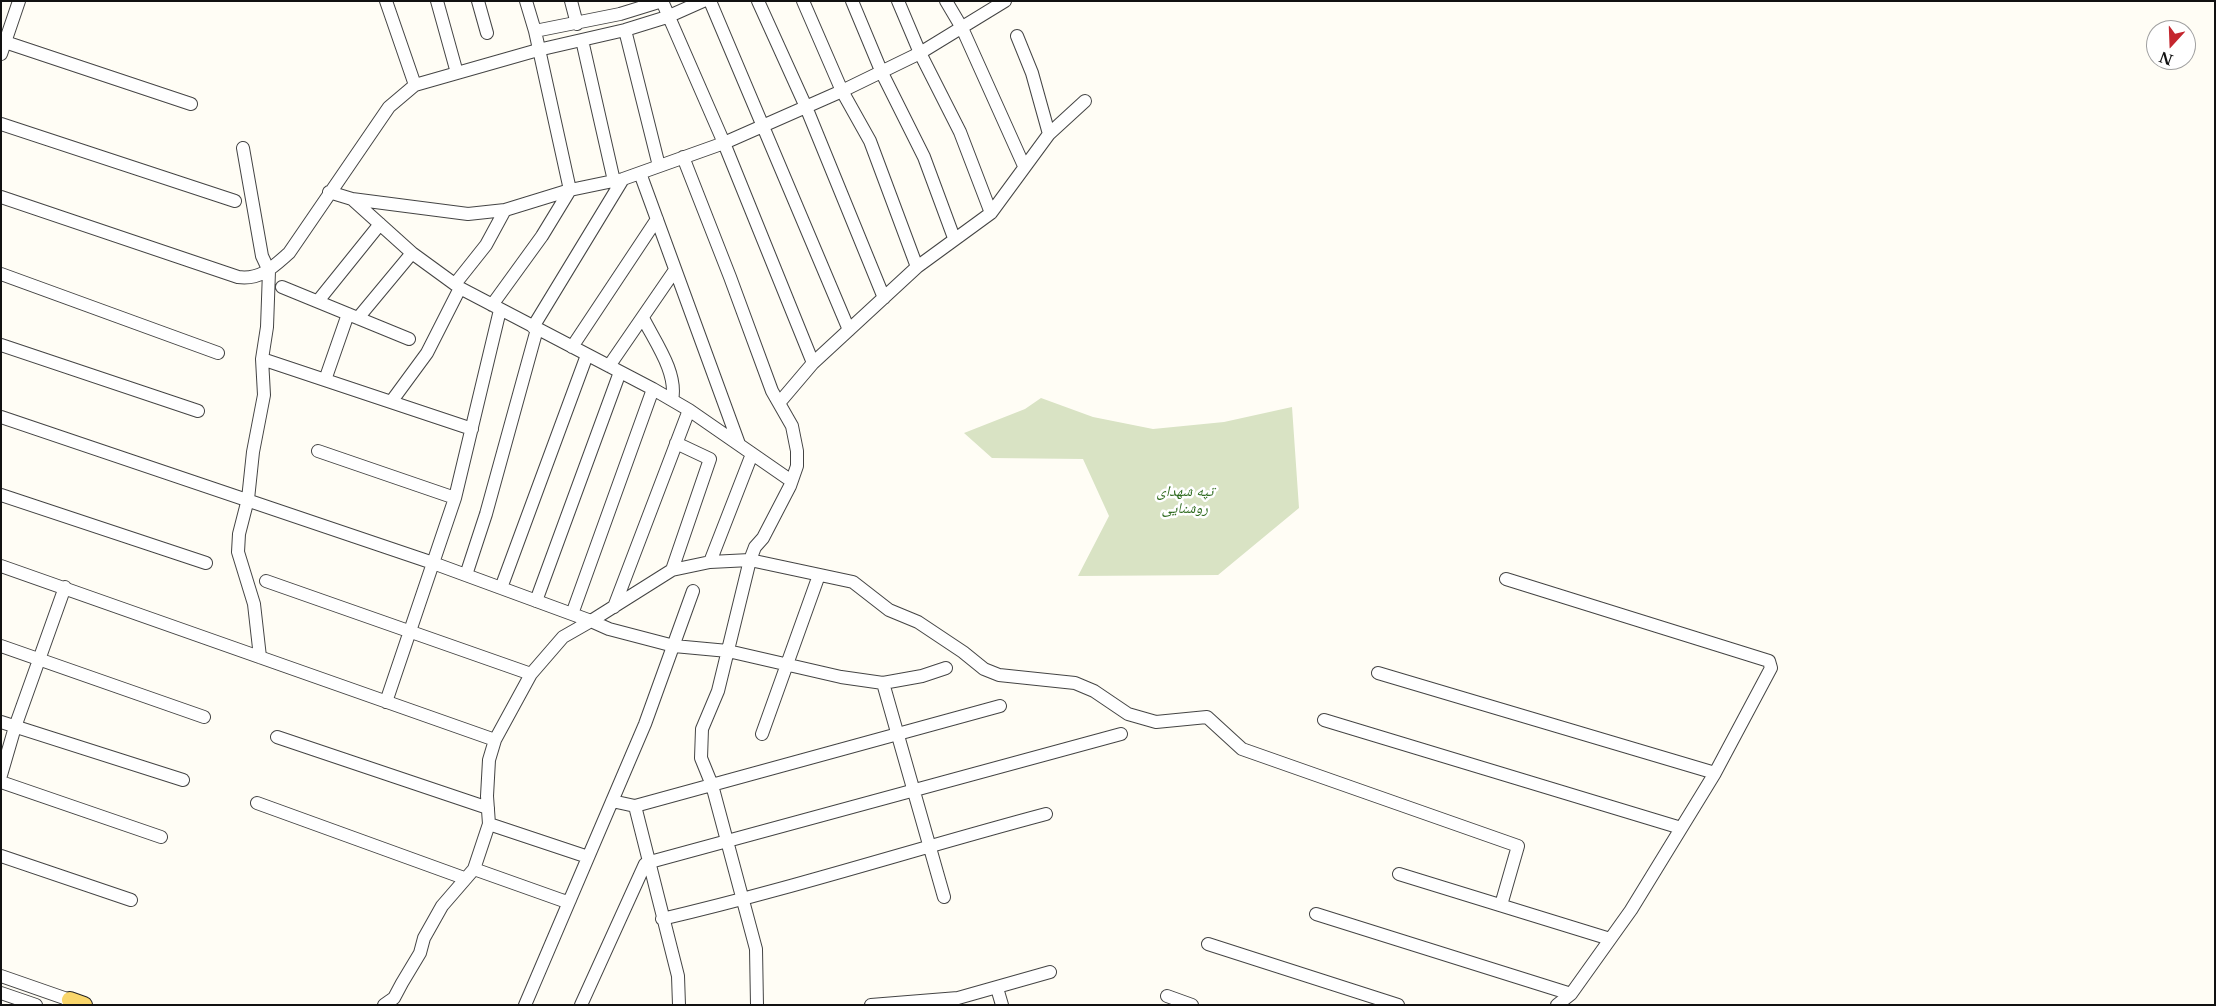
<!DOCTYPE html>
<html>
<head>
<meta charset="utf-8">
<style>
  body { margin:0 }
  #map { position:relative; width:2216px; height:1006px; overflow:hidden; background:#fffdf5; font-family:"Libre Baskerville",serif }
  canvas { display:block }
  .frame { position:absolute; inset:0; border:2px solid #111; pointer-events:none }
  .north { position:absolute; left:2146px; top:20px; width:50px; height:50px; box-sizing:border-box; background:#fff; border:1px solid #a0a0a0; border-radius:50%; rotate:200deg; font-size:14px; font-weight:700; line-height:20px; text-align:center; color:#111 }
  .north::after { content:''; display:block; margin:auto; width:18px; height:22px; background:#c4262e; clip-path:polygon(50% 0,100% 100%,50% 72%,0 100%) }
</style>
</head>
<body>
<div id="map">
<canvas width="2216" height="1006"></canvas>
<div class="frame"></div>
<div class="north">N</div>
</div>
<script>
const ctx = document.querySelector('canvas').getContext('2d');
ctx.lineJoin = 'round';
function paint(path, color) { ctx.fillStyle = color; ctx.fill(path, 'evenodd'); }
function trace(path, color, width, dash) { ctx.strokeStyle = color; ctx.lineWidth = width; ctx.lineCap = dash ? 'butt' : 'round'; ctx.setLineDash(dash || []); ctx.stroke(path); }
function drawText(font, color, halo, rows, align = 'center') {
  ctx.font = font + ' "Libre Baskerville","Noto Naskh Arabic",serif'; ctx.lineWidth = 5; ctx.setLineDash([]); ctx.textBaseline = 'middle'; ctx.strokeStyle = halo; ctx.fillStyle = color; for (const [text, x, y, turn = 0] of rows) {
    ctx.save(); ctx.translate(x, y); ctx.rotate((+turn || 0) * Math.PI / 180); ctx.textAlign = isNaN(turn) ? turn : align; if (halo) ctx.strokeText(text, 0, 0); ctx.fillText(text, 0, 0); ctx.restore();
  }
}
paint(new Path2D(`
  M1041,398l52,19 60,12 71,-7 68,-15 7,101 -81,67 -140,1 31,-60 -26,-57 -91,-1 -28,-25 61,-24z`), '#d9e3c4');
const minor = new Path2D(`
  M386,1l29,84
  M437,1l20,72
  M478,1l9,32
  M571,1l6,23
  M662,1l62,142 89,220
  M710,1l139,329
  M758,1l48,106 78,191
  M803,1l39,90 28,50 47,126
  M852,1l30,72 42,84 30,81
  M898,1l22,52 40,79 31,81
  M946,1l16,27 62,138
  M625,30l34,136
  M535,31l85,-17 42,-13
  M1017,36l15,37 17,61
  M582,40l32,141
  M5,42l186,62
  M1,54l18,-53
  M1,124l234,77
  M243,148l19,108 7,15 -2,56 -5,32 2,36 -11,57 -5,47 -9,35 -1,18 16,52 6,53
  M683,157l47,120 42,114 20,35 5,25v15l-7,20 -27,52 -8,9 -5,13 -32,131 -16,38 -1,29 11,27 44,164 1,56
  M640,173l99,271
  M329,192l23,7 116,15 37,-4 65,-20 53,-11 101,-36 118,-52 78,-38 85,-52
  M1,197l237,80c23,3 35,-10 51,-24l100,-146 26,-22 123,-35 87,-20 42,-13 36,-16
  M352,199l60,54 48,35 193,101 36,21 101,70
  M1,274l217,79
  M455,284l31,-39 19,-35
  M282,287l127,52
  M318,301l62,-77
  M492,305l50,-69 28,-46 -35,-159 -9,-30
  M358,318l54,-65
  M643,318c12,24 35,55 29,82
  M533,327l90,-148
  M1,345l197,66
  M572,347l85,-128
  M262,359l210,70
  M609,366l66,-96
  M325,380l23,-66
  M391,402l36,-49 33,-65
  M779,403l34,-40 104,-96 74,-54 58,-79 36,-33
  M1,417l432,146 158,58 81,-51 38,-8 40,-2 103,22 36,28 29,12 45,30 21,17 15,6 76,8 19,8 34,23 28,8 51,-5 35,32 276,97 -17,59
  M318,451l137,47
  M1,495l205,68
  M710,562l42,-108
  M1,566l494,174
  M672,570l38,-111 -34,-16
  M466,575l20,-61 51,-185
  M1506,579l263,82 2,7 -56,105 -84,137 -60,84 -14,11
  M266,581l265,93
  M501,588l86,-233
  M536,601l84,-229
  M614,607l75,-197
  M572,614l81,-225
  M1,646l203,71
  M1378,673l337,100
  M883,683l61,214
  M386,702l69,-204 45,-188
  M1324,720l357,108
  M1,722l182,58
  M762,734l57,-159
  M277,737l211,71
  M1,775l14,-48 50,-140
  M1,782l160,55
  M612,801l23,5 365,-100
  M257,803l207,75
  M635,806l43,170 1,29
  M489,824l99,33
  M1,856l130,44
  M474,869l90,32 6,-1
  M1399,874l211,65
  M1316,914l255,80
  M662,919c129,-30 256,-71 384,-105
  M1208,944l190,61
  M1,976l69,24 -2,5
  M997,988l5,17
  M1,993l35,12
  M1167,996l25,9
  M384,1005l10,-7 8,-15 18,-30 4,-15 18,-32 32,-37 15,-45 -2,-28 2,-36 6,-20 36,-66 32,-37 28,-16 18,8 65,17 54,5 113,26 42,6 39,-7 24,-8
  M525,1005l120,-281 48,-133
  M581,1005l64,-141 5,-2 471,-128
  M871,1005l87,-7 92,-26`);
const major = new Path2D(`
  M70,1000l14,5`);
trace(minor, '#444', 14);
trace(major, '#222', 18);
trace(minor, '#fff', 12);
trace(major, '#f9d66b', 16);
drawText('italic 15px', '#2f6b1f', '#fff', [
  ["تپه شهدای",1185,492],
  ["روشنایی",1185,509]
]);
</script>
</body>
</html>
